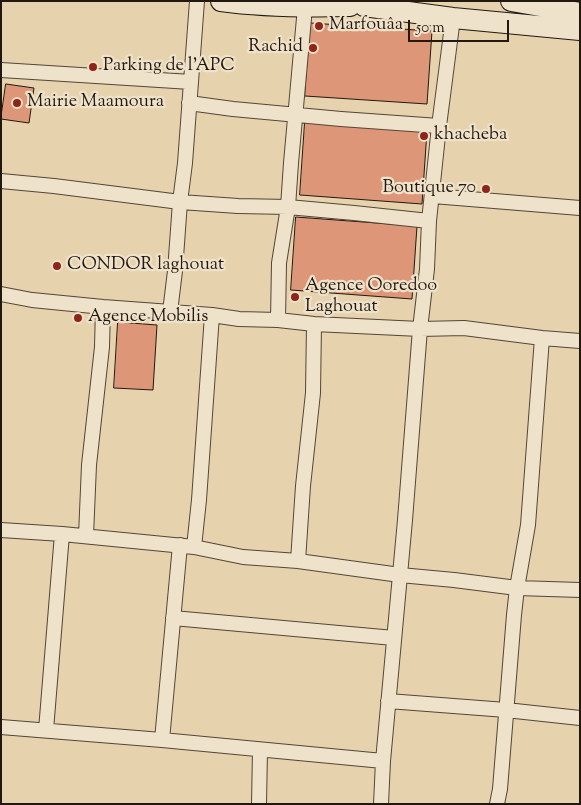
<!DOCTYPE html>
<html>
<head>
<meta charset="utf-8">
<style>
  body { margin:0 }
  #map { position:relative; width:581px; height:805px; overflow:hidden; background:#e7d2ae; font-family:"Sorts Mill Goudy",serif }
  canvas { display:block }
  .frame { position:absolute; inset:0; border:2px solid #21180f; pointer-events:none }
  .scale { position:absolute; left:408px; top:20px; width:101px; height:22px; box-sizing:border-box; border:2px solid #21180f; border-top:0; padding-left:6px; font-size:15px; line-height:18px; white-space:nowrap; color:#21180f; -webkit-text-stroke:4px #efe2ca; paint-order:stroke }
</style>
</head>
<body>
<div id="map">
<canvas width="581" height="805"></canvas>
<div class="frame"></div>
<div class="scale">50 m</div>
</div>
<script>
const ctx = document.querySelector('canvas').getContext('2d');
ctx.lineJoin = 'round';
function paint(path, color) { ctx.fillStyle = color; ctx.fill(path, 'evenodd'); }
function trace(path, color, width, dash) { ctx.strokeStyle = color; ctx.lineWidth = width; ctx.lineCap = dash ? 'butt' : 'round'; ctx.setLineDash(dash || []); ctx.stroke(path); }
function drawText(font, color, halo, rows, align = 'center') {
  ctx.font = font + ' "Sorts Mill Goudy",serif'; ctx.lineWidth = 4.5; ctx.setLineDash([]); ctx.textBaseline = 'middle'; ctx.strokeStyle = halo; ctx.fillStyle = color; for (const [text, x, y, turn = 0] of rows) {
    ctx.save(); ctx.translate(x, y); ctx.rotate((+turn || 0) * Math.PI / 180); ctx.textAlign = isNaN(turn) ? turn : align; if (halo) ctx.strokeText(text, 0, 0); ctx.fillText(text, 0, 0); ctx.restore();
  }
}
const building = new Path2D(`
  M310,23l122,8 -5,73 -122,-8z
  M6,84l28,4 -5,35 -28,-4z
  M305,122l122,9 -5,73 -122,-9z
  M296,217l121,9 -5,73 -121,-9z
  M118,322l39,3 -4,65 -39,-2z`);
paint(building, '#de9678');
trace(building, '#21180f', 1);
const street = new Path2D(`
  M1,70l190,12
  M189,103l44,6 108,10 98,7
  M1,181l53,5 126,16 58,4 50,1 66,6 75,8
  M433,196l147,12
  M1,294l31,6 71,7 109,8 27,4 39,1 36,4 106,5 44,-1 78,10 38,3
  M170,312l5,-41 5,-69 5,-39 12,-162
  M278,320l1,-57 9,-56 3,-44 14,-156
  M1,530l61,4 132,13 49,10 55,4 102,14 54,5 63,8 63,2
  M86,536l3,-71 13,-118 1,-40
  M194,547l5,-47 13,-185
  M298,561l5,-75 10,-93 1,-69
  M173,618l221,20
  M388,701l118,9 74,8
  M1,727l161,13 221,21
  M46,730l16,-196
  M162,740l18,-195
  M259,804l1,-54
  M381,804l2,-43 22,-241 15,-191 7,-60 2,-48 10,-95 14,-108
  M497,804l3,-15 14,-174 3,-27 11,-63 14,-187`);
const secondary = new Path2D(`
  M221,1c43,6 86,6 129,5
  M511,1l69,12
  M364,6l89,12 127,12`);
trace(street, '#524637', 16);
trace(secondary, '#21180f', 22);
trace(street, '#efe2ca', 14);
trace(secondary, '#efe2ca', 20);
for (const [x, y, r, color] of [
  [319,26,5,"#8f2418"],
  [313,48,5,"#8f2418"],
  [93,67,5,"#8f2418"],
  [17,103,5,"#8f2418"],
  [424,136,5,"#8f2418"],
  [486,189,5,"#8f2418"],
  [57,266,5,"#8f2418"],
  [295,297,5,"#8f2418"],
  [78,318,5,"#8f2418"]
]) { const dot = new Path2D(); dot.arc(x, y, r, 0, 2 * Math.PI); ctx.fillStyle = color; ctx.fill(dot); trace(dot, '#efe2ca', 2); }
drawText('18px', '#21180f', '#efe2ca', [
  ["Marfouâa",329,26],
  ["Rachid",303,48,"right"],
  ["Parking de l'APC",103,67],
  ["Mairie Maamoura",27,103],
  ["khacheba",434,136],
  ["Boutique 70",476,189,"right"],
  ["CONDOR laghouat",67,266],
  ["Agence Ooredoo",305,287],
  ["Laghouat",305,308],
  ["Agence Mobilis",88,318]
], 'left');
</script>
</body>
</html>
